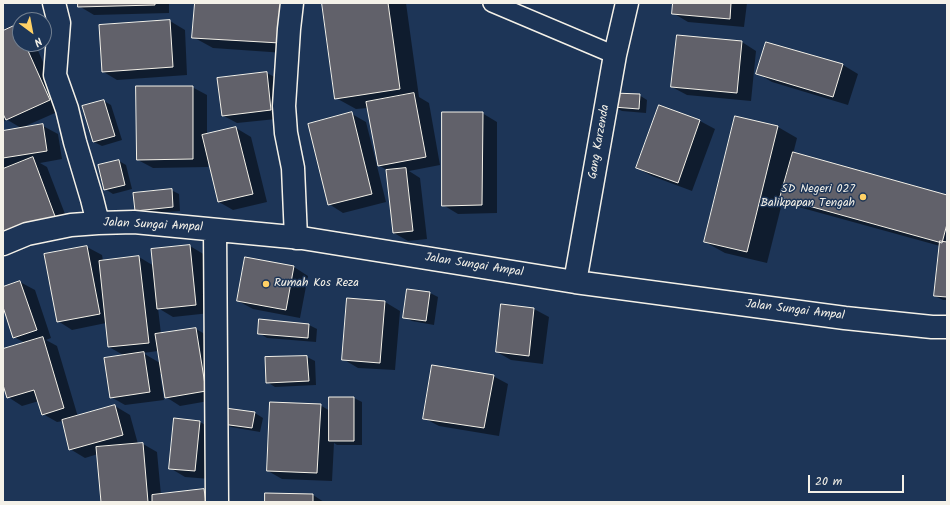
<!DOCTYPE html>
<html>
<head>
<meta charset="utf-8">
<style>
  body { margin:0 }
  #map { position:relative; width:950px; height:505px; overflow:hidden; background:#1d3557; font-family:Kalam,sans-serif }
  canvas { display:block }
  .frame { position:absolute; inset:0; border:4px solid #f4f1e8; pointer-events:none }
  .north { position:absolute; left:12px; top:12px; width:40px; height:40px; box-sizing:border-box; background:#1d3557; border:1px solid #738091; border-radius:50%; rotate:148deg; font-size:11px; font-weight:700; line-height:16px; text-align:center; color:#f4f1e8 }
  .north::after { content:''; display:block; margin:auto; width:14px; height:18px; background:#ffd166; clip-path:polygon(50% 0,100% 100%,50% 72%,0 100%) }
  .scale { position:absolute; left:808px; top:475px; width:96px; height:18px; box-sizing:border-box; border:2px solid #f4f1e8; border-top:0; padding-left:5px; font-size:12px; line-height:14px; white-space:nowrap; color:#f4f1e8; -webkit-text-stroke:3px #1d3557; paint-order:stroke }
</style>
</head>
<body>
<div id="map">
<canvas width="950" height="505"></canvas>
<div class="frame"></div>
<div class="north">N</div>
<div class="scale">20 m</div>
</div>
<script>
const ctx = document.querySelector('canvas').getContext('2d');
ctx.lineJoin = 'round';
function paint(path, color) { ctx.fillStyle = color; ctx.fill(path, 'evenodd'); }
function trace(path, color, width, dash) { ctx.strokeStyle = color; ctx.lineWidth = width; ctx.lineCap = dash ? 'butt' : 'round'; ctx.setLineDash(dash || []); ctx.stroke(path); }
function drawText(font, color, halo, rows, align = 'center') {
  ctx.font = font + ' Kalam,sans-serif'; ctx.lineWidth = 3; ctx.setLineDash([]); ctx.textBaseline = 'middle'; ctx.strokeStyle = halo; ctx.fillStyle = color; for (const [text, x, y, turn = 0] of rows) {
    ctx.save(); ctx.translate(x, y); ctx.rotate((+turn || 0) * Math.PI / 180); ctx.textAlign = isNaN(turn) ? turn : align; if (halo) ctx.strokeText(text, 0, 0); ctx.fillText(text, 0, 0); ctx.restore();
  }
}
paint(new Path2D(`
  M79,3h90v10l-75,2 -15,-9z
  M196,3h106l-3,51 -86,-6 -20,-11z
  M323,3h83l13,94 10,6 11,62 -31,6 11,7 7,61 -19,2 -14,-8 -7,-63 -9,-5 -10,-57 -12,1 -20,-11z
  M674,3h73l-3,24 -56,-5 -15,-9z
  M170,21l15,9 2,45 -70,5 -15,-9z
  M16,26l4,2v16h15l29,65 -43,19 -15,-9 -3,4v-91z
  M742,42l14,9 -5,50 -64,-6 -15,-8z
  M767,43l76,22 15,9 -10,31 -76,-23 -15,-9z
  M267,73l15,8 4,37 -49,5 -15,-8z
  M192,87l15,8v40l29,-7 15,9 16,65 -34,8 -14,-8 -11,-43v8l-55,1 -15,-8z
  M639,95l8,5 -1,13 -24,-2 -8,-4z
  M104,101l7,4 11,35 -20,6 -8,-4 -11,-35z
  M660,106l40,15 15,8 -23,62 -40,-15 -15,-8z
  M482,113l15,9v91l-39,1 -15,-9z
  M352,114l14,8 20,80 -43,11 -14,-9z
  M43,126l15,8 4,25 -22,4 7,4 23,60 -67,4v-99z
  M778,127l19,11 -4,16 154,42v104h-4l-8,-4 5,-50 -145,-40 -12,-7 -16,64 -42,-10 -20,-11z
  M119,161l7,4 6,24 -19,5 -8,-5z
  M171,190l8,4 1,17 -37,3 -7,-4z
  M190,246l15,9 5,58 -37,4 -15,-9 3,26 35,-5 14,8 10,62 -40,7 -14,-9 -4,-23h-2l4,26 -39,5 -14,-8 14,-41 -16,-9 -3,-24 -34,7 -14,-9 -12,-66 41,-8 15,8 1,6 36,-4 15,9 -2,-16zM158,351l2,12 -17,-10z
  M246,258l48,9 14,9 -8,42 -47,-9 -15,-8z
  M20,282l15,8 16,48 -5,2 11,6 21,71 37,-11 15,9 8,29h5l14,8 4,43 43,-5 15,8v4h-117l-4,-48 -13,4 -15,-9 -7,-28 -6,1 -14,-8 -4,-13 -17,5 -14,-9 -5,-16v-31l22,-7 -11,-6 -11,-34v-15z
  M408,290l22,3 8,4 -4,28 -22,-4 -8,-4z
  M348,299l37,3 15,9 -5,59 -37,-2 -15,-9z
  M502,305l32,4 15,8 -6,47 -32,-4 -14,-8z
  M260,320l49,5 8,4 -1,13 -49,-4 -8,-5z
  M307,357l8,4 1,24 -41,2 -8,-5z
  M493,376l15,8 -9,52 -60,-10 -15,-8z
  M330,398h24l8,4v43h-25l-3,-2 -2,38 -50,-2 -14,-8 52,-66 10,6z
  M226,409l29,4 8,5 -3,14 -29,-5 -7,-4z
  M200,422l14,8 -4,49 -25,-2 -15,-9z
  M266,494l47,1 11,7h-58z`), '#0007');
const building = new Path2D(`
  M78,3h77v2l-77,2z
  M195,3h87l-2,40 -88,-5z
  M322,3h66l12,86 -65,10z
  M673,3h58l-1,16 -58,-5z
  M170,20l3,47 -71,5 -3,-47z
  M16,25l4,8v11h5l25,56 -44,20 -3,-6v-83z
  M677,35l65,6 -5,52 -66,-6z
  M766,42l77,22 -10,33 -77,-23z
  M267,72l4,38 -49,6 -5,-38z
  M136,86h57v73l-56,1z
  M414,93l12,64 -48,9 -12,-64z
  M614,93l26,1 -1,15 -26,-2z
  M104,100l11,36 -22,6 -11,-36z
  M659,105l41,15 -22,63 -42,-15z
  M352,112l20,82 -44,11 -20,-81z
  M442,112h41l-1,93 -40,1z
  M735,116l43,10 -31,126 -43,-10z
  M43,124l4,27 -44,7v-27z
  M236,127l17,67 -35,8 -16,-67z
  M793,152l154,43v29l-5,19 -162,-45z
  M33,157l23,62 -53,15v-65z
  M119,160l6,25 -21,5 -6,-25z
  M406,168l7,63 -20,2 -7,-63z
  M172,189l1,18 -38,4 -2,-18z
  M940,241l7,1v55l-13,-1z
  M190,245l6,60 -39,4 -6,-60z
  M87,246l13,68 -43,8 -13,-68z
  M139,256l10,87 -41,4 -9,-86z
  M245,257l49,9 -8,44 -49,-9z
  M20,281l17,49 -24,8 -10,-31v-20z
  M407,289l23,3 -4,29 -23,-3z
  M347,298l38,3 -5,62 -38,-3z
  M501,304l33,4 -5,48 -33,-4z
  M259,319l50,5 -1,14 -50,-4z
  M196,328l10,63 -41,7 -10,-64z
  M43,337l21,71 -22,7 -8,-25 -27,8 -4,-13v-36z
  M144,352l6,40 -40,6 -6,-40z
  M307,356l2,25 -43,2 -1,-26z
  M432,365l62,10 -10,53 -61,-9z
  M329,397h25v44h-25z
  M270,402l51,2 -4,69 -50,-2z
  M115,405l8,30 -54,15 -7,-30z
  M225,408l30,4 -3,16 -30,-4z
  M174,418l26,3 -5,50 -26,-2z
  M143,443l5,59h-47l-5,-55z
  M204,489l2,13h-54v-7z
  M265,493l48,1v8h-48z`);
paint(building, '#61616a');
trace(building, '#f4f1e8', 1);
const lane = new Path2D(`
  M492,3l123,52`);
const street = new Path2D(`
  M54,3l5,20 -4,52 12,34 8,33 17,57 6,24
  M292,3l-3,26 -5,77 2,27 7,35 3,70
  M215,230l2,272
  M3,244l24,-10 44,-9 27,-2 36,-1 168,16 273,44 270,36 87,9h15
  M575,282l40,-227 12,-52`);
trace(lane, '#f4f1e8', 20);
trace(street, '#f4f1e8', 25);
trace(lane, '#1d3557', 17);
trace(street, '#1d3557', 22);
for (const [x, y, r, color] of [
  [863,197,4,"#ffd166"],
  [266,284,4,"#ffd166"]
]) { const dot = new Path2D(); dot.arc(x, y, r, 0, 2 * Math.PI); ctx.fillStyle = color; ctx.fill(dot); trace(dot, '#1d3557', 1.5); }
drawText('12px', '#f4f1e8', '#1d3557', [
  ["Gang Karzenda",600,142,-80],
  ["Jalan Sungai Ampal",153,226,3],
  ["Jalan Sungai Ampal",474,266,9],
  ["Jalan Sungai Ampal",795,311,7]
]);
drawText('12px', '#f4f1e8', '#1d3557', [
  ["SD Negeri 027",855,190],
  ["Balikpapan Tengah",855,204],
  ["Rumah Kos Reza",274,284,"left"]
], 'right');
</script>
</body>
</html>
